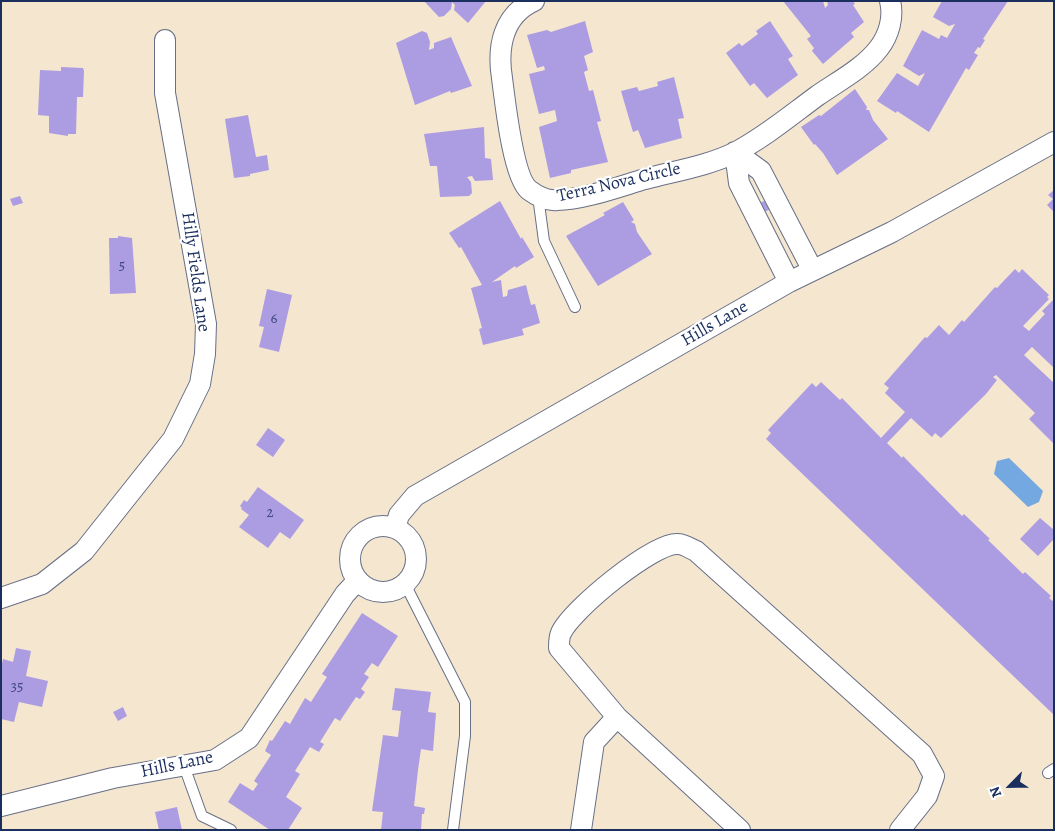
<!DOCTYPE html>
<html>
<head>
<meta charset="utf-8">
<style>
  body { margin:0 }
  #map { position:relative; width:1055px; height:831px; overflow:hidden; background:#f5e6d0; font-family:Alegreya,serif }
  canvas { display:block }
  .frame { position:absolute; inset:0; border:2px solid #1b2f5e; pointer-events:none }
  .north { position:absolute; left:985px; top:761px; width:50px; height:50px; -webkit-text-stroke:4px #fff; paint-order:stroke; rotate:247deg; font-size:14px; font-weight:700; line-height:20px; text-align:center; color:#1b2f5e }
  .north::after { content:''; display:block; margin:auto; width:18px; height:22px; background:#1b2f5e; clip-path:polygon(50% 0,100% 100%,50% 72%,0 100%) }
</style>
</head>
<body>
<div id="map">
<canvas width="1055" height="831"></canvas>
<div class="frame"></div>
<div class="north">N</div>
</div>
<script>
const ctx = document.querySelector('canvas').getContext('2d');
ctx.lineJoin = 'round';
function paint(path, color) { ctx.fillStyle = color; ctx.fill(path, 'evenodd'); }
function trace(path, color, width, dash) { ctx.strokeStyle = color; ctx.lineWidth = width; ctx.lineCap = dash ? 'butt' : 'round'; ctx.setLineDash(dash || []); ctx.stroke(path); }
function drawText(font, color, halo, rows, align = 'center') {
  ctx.font = font + ' Alegreya,serif'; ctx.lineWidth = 4.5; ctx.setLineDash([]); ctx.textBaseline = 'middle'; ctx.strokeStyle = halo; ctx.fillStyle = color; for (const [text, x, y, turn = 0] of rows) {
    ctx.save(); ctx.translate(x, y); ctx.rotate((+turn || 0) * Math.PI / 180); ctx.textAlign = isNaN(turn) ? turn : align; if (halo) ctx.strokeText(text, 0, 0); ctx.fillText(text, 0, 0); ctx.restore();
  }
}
paint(new Path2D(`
  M1009,458l34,33 -4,11 -11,5 -34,-33 3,-13z`), '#74a8e0');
paint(new Path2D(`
  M424,1h62l-18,22 -14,-13 1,-5 -3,-3 -1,7 -7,7 -5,1z
  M783,1h40l2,7 3,-3 -1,-4h26l2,3 -2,1 11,17 -13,11 3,4 -31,27 -11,-13 2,-3 -7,-9 4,-3z
  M942,1h66l-25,38 2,1 -5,8 -2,-1 -4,6 4,2 -9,15 -3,-2 -37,64 -32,-21 -1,2 -19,-12 20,-28 21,13 7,-13 -6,3 -16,-10 19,-36 17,9 2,-4 6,3 8,-14 -6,2 -16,-9z
  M585,21l8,31 -9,4 4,14 -4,2 5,19 4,-1 8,31 -4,1 11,40 -37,8v3l-21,5 -11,-51 18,-6 -2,-11 -16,4 -10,-40 16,-4 -1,-4 -7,2 -10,-33 20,-5 4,2z
  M770,21l23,35 -5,3 10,16 -31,23 -13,-15 -4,3 -24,-33 13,-10 3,3 16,-12 -2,-3z
  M422,31l5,2 3,9 -1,8 5,-2v-5l17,-6 21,49 -21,7 -1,-2 -35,14 -19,-62z
  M61,67l22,1 1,3 -1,26h-6l-1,37h-8v2l-19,-3v-17l-11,-1 2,-45 21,1z
  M674,77l10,41 -6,1 4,19 -37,10 -7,-18 -5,2 -12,-41 16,-4 2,4 19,-5 -1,-4z
  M855,89l12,18 -1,3h3l4,10 15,19 -51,36 -14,-22 -8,-9 -1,1 -13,-18 18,-12 2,1z
  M248,115l8,42 11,-2 2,15 -19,4v2l-16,2 -9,-59z
  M484,127l1,31 6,1 2,21 -18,1 -3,-5 -5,1 4,5 1,11 -3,3 -29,1 -3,-31h-7l-6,-32z
  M1054,190v22l-7,-7 6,-6 -5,-4z
  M20,196l3,7 -10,3 -3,-7z
  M766,200l5,9 -7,3 -4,-9z
  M500,201l21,38 1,-2 12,20 -18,11 -1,-2 -23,16 9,-2 2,17 4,-1 1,-6 18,-5 5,20 4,-1 5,19 -18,6 2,6 -41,10 -4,-16 3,-1 -11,-40 11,-3 -21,-38 -2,1 -10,-15z
  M623,202l11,18 -3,2 4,2 2,8 15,22 -54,32 -32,-50 39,-21 -2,-2z
  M118,236l14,2 4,55 -26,1 -1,-56h9z
  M1015,269l4,4 3,-4 27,26 -2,2 2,2 -26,27 6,5 16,-17 -3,-3 12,-12v69l-22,-21 -8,8 30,28v61l-25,-25 6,-6 -39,-38 -3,2 4,3 -11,14 -45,44 -6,-5 -3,4 -21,-19 -24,25 15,15 1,-2 59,60 2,-2 26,25 -2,1 35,34 2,-2 26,24 -2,2 5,4v113l-288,-276 5,-6 -3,-3 44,-47 4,4 5,-5 19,18 2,-2 39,40 24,-26 -20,-19 4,-5 -5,-4 41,-47 2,1 12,-13 10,10 13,-15 2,2 31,-35 2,1z
  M267,289l25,6 -13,57 -20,-5 5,-20 -5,-1z
  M268,428l17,12 -12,17 -17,-12z
  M258,487l46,33 -14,19 -10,-7 -12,16 -29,-21 10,-12 -8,-6 1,-1 -2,-2 4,-6 3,2z
  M1040,518l14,12v9l-16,17 -18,-17z
  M362,613l36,23 -20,31 -6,-4 -8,11 5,3 -8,12 4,3 -5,7 -4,-2 -16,24 -5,-3 -15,24 4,2 -5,8 -9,-5 -15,24 5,3 -14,23 16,11 -14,22h-18l-42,-28 12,-19 13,8 5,-7 -4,-3 17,-26 -6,-4 5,-11 2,1 13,-20 5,3 15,-26 6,4 16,-25 -5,-3z
  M16,648l15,3 -5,25 22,5 -6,26 -23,-5 -5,20 -13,-3v-51l2,-9 10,3z
  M395,688l36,4 -3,20 8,1 -3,38 -12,-2 -3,21 -4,36 11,2 -1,6h-2l-1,16h-40l2,-18 -11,-1 11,-76 15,2 3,-26 -9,-1z
  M123,707l4,9 -9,5 -5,-9z
  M177,807l5,23h-23l-4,-18z`), '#ac9ce2');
const service = new Path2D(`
  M538,196l6,45 31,66
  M405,584l60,118v34l-12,94
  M184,766l18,50 29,14
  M1048,773l6,-4`);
const minor = new Path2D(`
  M534,1c-31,14 -37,46 -32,77 3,23 11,99 27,112 8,6 19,11 28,10 26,0 64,-14 88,-21 30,-8 63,-13 91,-27 29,-15 55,-37 81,-56 20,-14 47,-28 62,-48 10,-13 15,-31 11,-47
  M789,282l-50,-99 -4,-31 26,19 51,98
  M350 559a33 33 0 1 1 66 0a33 33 0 1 1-66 0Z
  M395,528l4,-13 16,-19 374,-214 103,-50 162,-90
  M1,598l41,-14 42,-33 89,-112 27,-55 5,-30 1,-30 -41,-231v-53
  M617,717l-58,-69c0,-4 0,-11 2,-15 10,-23 93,-91 117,-89 6,0 13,5 18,7l226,203 12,22 -7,20 -27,34
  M1,806l112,-28 102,-18 34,-22 96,-144 13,-14
  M581,830l13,-88 23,-25 123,113`);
trace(service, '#676f86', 12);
trace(minor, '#676f86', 22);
trace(service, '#fff', 10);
trace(minor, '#fff', 20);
drawText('15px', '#3f4a7f', null, [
  ["5",122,266],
  ["6",274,319],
  ["2",270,513],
  ["35",17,687]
]);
drawText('18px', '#1b2f5e', '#fff', [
  ["Terra Nova Circle",619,183,-13],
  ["Hilly Fields Lane",195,272,82],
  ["Hills Lane",715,324,-30],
  ["Hills Lane",177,765,-12]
]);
</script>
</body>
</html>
